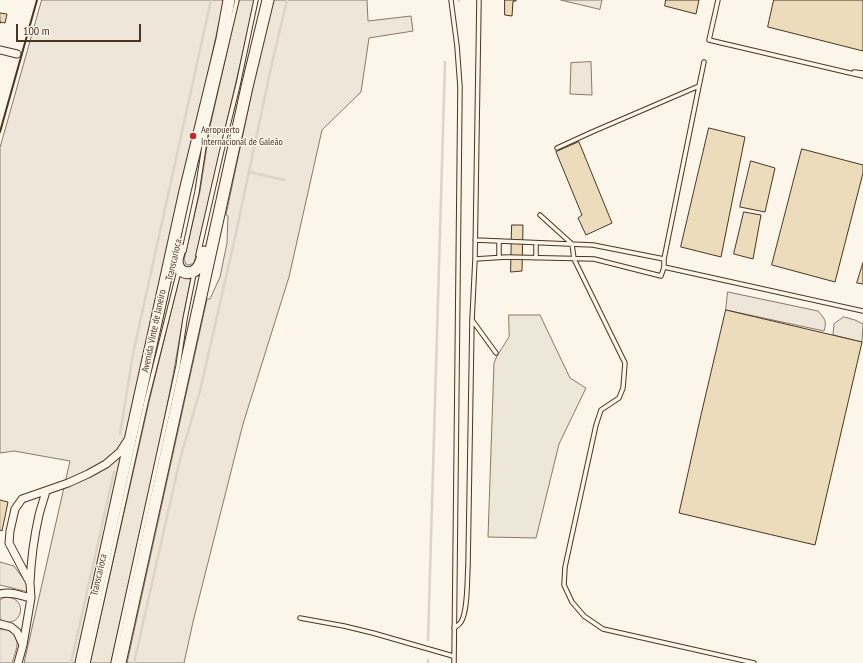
<!DOCTYPE html>
<html>
<head>
<meta charset="utf-8">
<style>
  body { margin:0 }
  #map { position:relative; width:863px; height:663px; overflow:hidden; background:#fbf6e9; font-family:"PT Sans Narrow",sans-serif }
  canvas { display:block }
  .scale { position:absolute; left:16px; top:24px; width:125px; height:18px; box-sizing:border-box; border:2px solid #4a3520; border-top:0; padding-left:5px; font-size:12px; line-height:14px; white-space:nowrap; color:#4a3520; -webkit-text-stroke:3px #fbf6e9; paint-order:stroke }
</style>
</head>
<body>
<div id="map">
<canvas width="863" height="663"></canvas>
<div class="scale">100 m</div>
</div>
<script>
const ctx = document.querySelector('canvas').getContext('2d');
ctx.lineJoin = 'round';
function paint(path, color) { ctx.fillStyle = color; ctx.fill(path, 'evenodd'); }
function trace(path, color, width, dash) { ctx.strokeStyle = color; ctx.lineWidth = width; ctx.lineCap = dash ? 'butt' : 'round'; ctx.setLineDash(dash || []); ctx.stroke(path); }
function drawText(font, color, halo, rows, align = 'center') {
  ctx.font = font + ' "PT Sans Narrow",sans-serif'; ctx.lineWidth = 3; ctx.setLineDash([]); ctx.textBaseline = 'middle'; ctx.strokeStyle = halo; ctx.fillStyle = color; for (const [text, x, y, turn = 0] of rows) {
    ctx.save(); ctx.translate(x, y); ctx.rotate((+turn || 0) * Math.PI / 180); ctx.textAlign = isNaN(turn) ? turn : align; if (halo) ctx.strokeText(text, 0, 0); ctx.fillText(text, 0, 0); ctx.restore();
  }
}
const green = new Path2D(`
  M42,0h182l-146,663h-54l46,-202 -56,-10 -14,2v-305z
  M239,0h16l-61,263 -2,1 -4,1 -2,-1 -2,-4 16,-69 10,-64z
  M274,0h93l1,21 43,-5 2,15 -44,7 -8,54 -39,38 -33,147 -46,147 -50,198 -9,41h-57l80,-364h3l10,-22 7,-34 1,-27 -2,-1 31,-148z
  M591,62l1,33 -22,-1 1,-31z
  M180,276l8,2h3c-9,42 -15,85 -24,128 -17,86 -37,171 -56,257h-21l59,-261z
  M728,292l90,19c7,8 9,10 6,20l-98,-21z
  M844,317l11,3 8,4 -1,18 -29,-7 1,-11z
  M0,562l14,4 16,22 -2,4 -28,-7z
  M7,597c24,2 13,35 -7,22v-19l3,-2z
  M0,629c3,0 7,1 10,2 13,5 5,22 2,32h-12z`);
paint(green, '#ede6d9');
trace(green, '#887966', 1);
const parking = new Path2D(`
  M561,0h41l-2,9z
  M509,315h31l30,63 16,10 -27,56 -23,94 -48,-1 6,-174 3,-7 12,-19z`);
paint(parking, '#ede7d9');
trace(parking, '#887966', 1);
trace(new Path2D(`
  M459,1v-1
  M249,172l35,8
  M120,434l13,-80 78,-354
  M428,640l17,-578
  M71,663l43,-191
  M134,663l46,-204 20,-68 36,-158 36,-170 15,-63
  M428,663v-3`), '#dcd4c6', 2.5);
const building = new Path2D(`
  M505,0h11v1h-3l-1,15 -7,-1z
  M666,0h33l-3,14 -31,-8z
  M774,0h89v51l-95,-24z
  M0,13l7,1 -2,9 -5,-1v1z
  M709,128l36,9 -24,120 -40,-10z
  M579,142l33,81 -26,12 -8,-17 4,-3 -26,-63z
  M802,149l61,16v8l-28,109 -63,-17z
  M751,161l24,7 -10,44 -25,-5z
  M744,212l17,3 -8,44 -19,-5z
  M512,225h11l-1,46 -11,1z
  M863,263v21l-6,-1z
  M726,310l136,32 -47,203 -136,-32 22,-98z
  M0,500l8,2 -6,29 -2,-1z`);
paint(building, '#ecdcbc');
trace(building, '#4a3520', 1);
const lane = new Path2D(`
  M451,0l6,46 3,41 -6,576
  M718,0l-9,40 154,36
  M854,72l9,1
  M557,148l35,-16 107,-46
  M540,215l32,29 2,15 51,104 -2,25 -4,10 -18,12 -5,15 -31,142 -1,18 8,17 12,14 19,13 151,34
  M475,240l118,5 71,14
  M499,241v16
  M184,251l13,-59 10,-65 30,-127
  M198,255l24,-105 16,-65 18,-85
  M536,258v-15
  M475,259l32,-2 87,2 67,17 3,-9v-8l35,-173 5,-24
  M664,267l199,44
  M472,320l24,33
  M300,618l44,8 29,7 80,23
  M454,628c3,-2 5,-3 7,-6 7,-11 6,-42 7,-56l4,-246 3,-61 4,-259
  M88,663l58,-261 33,-131
  M113,663l65,-297 7,-47 9,-45`);
const street = new Path2D(`
  M0,50l17,4
  M30,583c1,-23 4,-46 9,-68 2,-8 5,-16 7,-24
  M0,594c11,-3 20,2 31,4
  M0,624l11,3 6,5 6,13
  M18,663l5,-18 8,-47 -1,-15 -21,-40 1,-12 5,-22 7,-10 46,-16 20,-9 18,-10 14,-12 7,-11`);
const secondary = new Path2D(`
  M180,249c-1,4 -3,8 -3,13 2,14 18,14 23,2 2,-4 3,-8 4,-12
  M81,663l104,-472 37,-152 7,-39
  M120,663l127,-576 21,-87`);
trace(lane, '#4a3520', 5.5);
trace(street, '#4a3520', 9);
trace(secondary, '#4a3520', 13);
trace(lane, '#fbf6e9', 3.5);
trace(street, '#fbf6e9', 7);
trace(secondary, '#fbf6e9', 11);
trace(new Path2D(`
  M0,132l37,-132`), '#4a3520', 2);
for (const [x, y, r, color] of [
  [193,136,4,"#c62828"]
]) { const dot = new Path2D(); dot.arc(x, y, r, 0, 2 * Math.PI); ctx.fillStyle = color; ctx.fill(dot); trace(dot, '#fbf6e9', 1.5); }
drawText('10px', '#4a3520', '#fbf6e9', [
  ["Aeropuerto",201,130],
  ["Internacional de Galeão",201,142]
], 'left');
drawText('10px', '#4a3520', '#fbf6e9', [
  ["Transcarioca",174,260,-77],
  ["Avenida Vinte de Janeiro",154,331,-78],
  ["Transcarioca",99,575,-77]
]);
</script>
</body>
</html>
